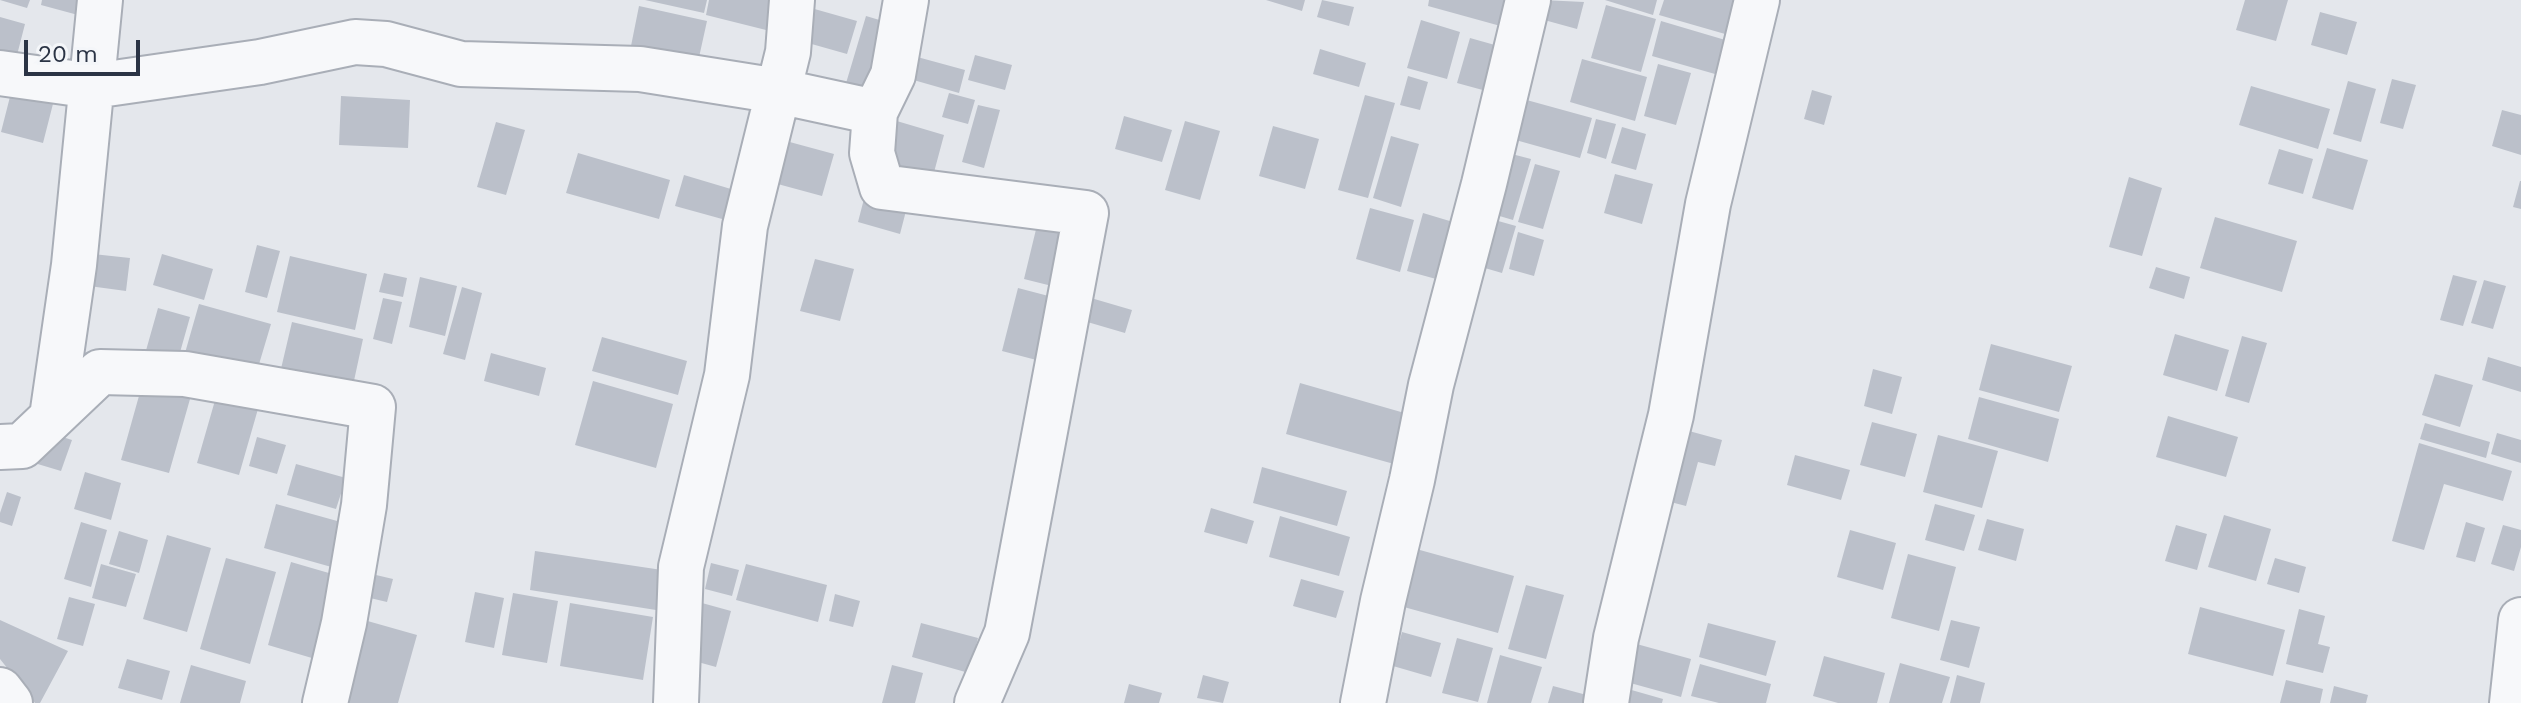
<!DOCTYPE html>
<html>
<head>
<meta charset="utf-8">
<style>
  body { margin:0 }
  #map { position:relative; width:2521px; height:703px; overflow:hidden; background:#e4e7ec; font-family:"Work Sans",sans-serif }
  canvas { display:block }
  .scale { position:absolute; left:24px; top:40px; width:116px; height:36px; box-sizing:border-box; border:4px solid #2b3445; border-top:0; padding-left:10px; font-size:24px; line-height:28px; white-space:nowrap; color:#2b3445; -webkit-text-stroke:6px #f4f6f9; paint-order:stroke }
</style>
</head>
<body>
<div id="map">
<canvas width="2521" height="703"></canvas>
<div class="scale">20 m</div>
</div>
<script>
const ctx = document.querySelector('canvas').getContext('2d');
ctx.lineJoin = 'round';
function paint(path, color) { ctx.fillStyle = color; ctx.fill(path, 'evenodd'); }
function trace(path, color, width, dash) { ctx.strokeStyle = color; ctx.lineWidth = width; ctx.lineCap = dash ? 'butt' : 'round'; ctx.setLineDash(dash || []); ctx.stroke(path); }
paint(new Path2D(`
  M0,0h30l-3,8z
  M42,0h40l-4,15 -37,-10z
  M645,0h62l-3,13z
  M709,0h76l-7,33 -72,-18z
  M1266,0h39l-3,11z
  M1322,0l32,7 -5,19 -32,-9z
  M1429,0h94l-8,30 -87,-24z
  M1542,0l42,2 -7,27 -40,-11z
  M1605,0h52l-4,15z
  M1664,0h86l-11,38 -80,-23z
  M2245,0h43l-12,41 -40,-11z
  M1606,5l50,14 -15,53 -50,-14z
  M639,6l68,15 -11,50 -67,-15z
  M811,8l46,13 -10,33 -46,-13z
  M2320,12l37,10 -10,33 -36,-10z
  M866,16l27,8 -21,74 -28,-8z
  M0,17l25,7 -9,35 -16,-5z
  M1421,20l39,12 -13,47 -40,-11z
  M1661,21l71,21 -10,34 -70,-20z
  M1470,38l32,9 -12,45 -33,-9z
  M1320,49l46,14 -7,24 -46,-13z
  M910,55l55,15 -6,23 -56,-16z
  M975,55l37,10 -7,25 -37,-10z
  M1582,59l65,18 -12,44 -65,-19z
  M1658,64l33,9 -15,52 -32,-9z
  M1408,76l20,6 -8,28 -20,-5z
  M2392,79l24,6 -13,44 -23,-6z
  M2348,81l28,8 -15,53 -28,-8z
  M13,85l42,11 -12,47 -42,-11z
  M2251,86l79,23 -12,40 -79,-24z
  M1812,90l20,6 -8,29 -20,-6z
  M949,93l26,7 -7,24 -26,-7z
  M1365,95l30,8 -27,95 -30,-8z
  M341,96l69,4 -2,48 -69,-3z
  M1523,99l69,19 -12,40 -68,-19z
  M978,105l22,5 -16,58 -22,-6z
  M2502,110l19,5v40l-29,-9z
  M1124,116l48,14 -10,32 -47,-13z
  M890,119l54,16 -11,41 -54,-16z
  M1596,119l20,5 -10,35 -19,-6z
  M1185,121l35,10 -20,69 -35,-10z
  M496,122l29,8 -19,65 -29,-8z
  M1273,126l46,13 -14,50 -46,-13z
  M1622,127l24,7 -10,36 -25,-7z
  M1391,136l28,8 -18,63 -28,-9z
  M786,141l48,13 -12,42 -48,-13z
  M2327,148l41,12 -15,50 -41,-12z
  M2279,149l34,10 -10,35 -35,-10z
  M1504,152l27,7 -18,61 -27,-8z
  M578,153l92,27 -11,39 -93,-26z
  M1535,164l25,7 -17,58 -25,-7z
  M1615,174l38,10 -11,40 -38,-11z
  M684,175l57,17 -8,30 -58,-16z
  M2129,177l33,11 -20,68 -33,-9z
  M2520,181h1v28l-8,-2z
  M865,195l42,12 -7,27 -42,-12z
  M1370,208l44,12 -14,52 -44,-13z
  M1423,213l40,12 -16,57 -40,-11z
  M1039,217l37,10 -16,61 -36,-9z
  M1484,217l32,9 -14,47 -31,-9z
  M2215,217l82,24 -15,51 -82,-24z
  M1518,232l26,8 -10,36 -25,-7z
  M257,245l23,6 -13,47 -22,-6z
  M93,254l37,4 -4,33 -37,-5z
  M162,254l51,15 -9,31 -51,-15z
  M290,256l77,18 -12,56 -78,-18z
  M815,259l39,10 -14,52 -40,-10z
  M2156,267l34,10 -6,22 -35,-11z
  M384,273l23,5 -4,19 -24,-5z
  M2453,275l24,6 -14,45 -23,-6z
  M420,277l37,9 -12,50 -36,-9z
  M2484,280l22,6 -13,43 -22,-6z
  M462,287l20,6 -17,67 -22,-6z
  M1018,288l42,11 -16,63 -42,-11z
  M383,298l19,4 -10,42 -19,-5z
  M1091,298l41,12 -7,23 -41,-12z
  M199,304l72,20 -17,57 -71,-21z
  M158,308l32,9 -13,46 -32,-9z
  M292,322l71,17 -11,51 -72,-17z
  M2175,334l54,16 -12,41 -54,-16z
  M2242,336l25,7 -18,60 -24,-7z
  M602,337l85,24 -9,34 -86,-24z
  M1991,344l81,22 -13,46 -80,-22z
  M491,353l55,15 -7,28 -55,-15z
  M2488,357l33,10v25l-39,-12z
  M1873,369l29,8 -10,37 -28,-8z
  M2435,374l38,11 -13,42 -38,-12z
  M144,378l48,14 -23,81 -48,-13z
  M593,381l80,23 -17,64 -81,-23z
  M1300,383l108,31 -14,50 -108,-30z
  M218,390l42,12 -21,73 -42,-12z
  M1979,397l80,22 -11,43 -80,-23z
  M2168,416l70,21 -12,40 -70,-20z
  M1872,422l45,12 -12,43 -45,-12z
  M2425,423l65,19 -4,16 -66,-19z
  M1678,428l44,12 -7,26 -17,-4 -12,44 -27,-7z
  M41,430l31,10 -11,31 -30,-9z
  M2497,433l24,7v23l-30,-9z
  M1938,435l60,16 -16,57 -59,-16z
  M257,437l29,8 -9,29 -28,-8z
  M2419,443l93,28 -9,30 -59,-17 -20,66 -32,-9z
  M1795,455l55,15 -9,30 -54,-15z
  M296,464l50,14 -10,31 -49,-14z
  M1262,467l85,24 -10,35 -84,-23z
  M85,472l36,11 -10,37 -37,-11z
  M7,492l14,5 -9,29 -12,-4v-9z
  M276,504l72,20 -13,44 -71,-20z
  M1935,504l40,11 -11,36 -39,-11z
  M1211,508l43,13 -7,23 -43,-12z
  M2224,515l47,14 -15,52 -48,-14z
  M1280,516l70,21 -11,39 -70,-19z
  M1987,519l37,10 -8,32 -38,-11z
  M81,522l26,8 -16,57 -27,-8z
  M2466,522l19,6 -10,34 -19,-5z
  M2176,525l31,9 -10,36 -32,-9z
  M2503,525l18,5v17l-7,24 -23,-7z
  M1850,530l46,13 -13,47 -46,-13z
  M119,531l29,9 -9,33 -30,-9z
  M167,535l44,13 -24,84 -44,-13z
  M1409,547l105,29 -16,57 -105,-29z
  M535,551l127,19 -6,40 -126,-20z
  M1908,554l48,13 -17,64 -48,-13z
  M226,558l50,14 -26,92 -50,-15z
  M2275,558l31,9 -7,26 -32,-9z
  M291,562l55,16 -24,83 -54,-16z
  M711,563l28,7 -7,26 -27,-7z
  M101,564l35,10 -10,33 -34,-9z
  M746,564l81,21 -9,37 -82,-22z
  M359,571l34,8 -6,23 -34,-8z
  M1301,579l43,12 -8,27 -43,-12z
  M1526,585l38,10 -18,64 -38,-10z
  M475,592l29,6 -10,50 -29,-6z
  M513,593l45,8 -11,62 -45,-8z
  M835,594l25,7 -7,26 -24,-6z
  M69,597l26,7 -12,42 -26,-7z
  M570,603l83,14 -10,63 -83,-14z
  M702,603l29,8 -15,56 -29,-8z
  M2200,607l85,23 -12,46 -85,-22z
  M2299,609l26,7 -7,28 12,3 -7,26 -37,-9z
  M357,618l60,17 -19,68h-66z
  M0,620l68,31 -28,52h-5l-35,-44z
  M1951,620l29,7 -11,41 -29,-8z
  M921,623l57,15 -9,35 -57,-16z
  M1708,623l68,18 -10,35 -67,-19z
  M1402,632l39,11 -10,34 -38,-11z
  M1457,638l36,10 -15,54 -36,-9z
  M1633,643l58,16 -10,38 -58,-16z
  M1500,655l42,12 -11,36h-44z
  M1824,656l61,17 -8,30h-39l-25,-7z
  M127,659l43,12 -8,29 -44,-12z
  M1900,663l50,14 -8,26h-53z
  M1700,664l71,20 -5,19h-47l-28,-7z
  M191,665l55,16 -6,22h-60z
  M892,665l31,8 -8,30h-33z
  M1203,675l26,7 -6,21 -26,-5z
  M1957,675l28,8 -5,20h-30z
  M2286,680l37,9 -3,14h-40z
  M1129,684l33,9 -3,10h-35z
  M1553,686l45,12 -1,5h-49z
  M2334,686l34,9 -2,8h-36z
  M1621,687l42,12 -1,4h-46z`), '#bbc0ca');
const minor = new Path2D(`
  M906,0l-13,75 -18,37 -3,41 10,34 204,26 -79,420 -30,70
  M0,73l93,13 167,-24 95,-20 31,2 75,20 179,5 138,22 97,21
  M52,417l22,-152 26,-265
  M0,447l22,-1 78,-74 85,2 188,33 -9,98 -20,118 -19,80
  M0,690l10,13
  M676,703l5,-136 46,-192 18,-149 43,-174 4,-52
  M1363,703l20,-102 29,-121 19,-95 53,-201 44,-184
  M1606,703l10,-65 55,-223 37,-211 49,-204
  M2512,703l9,-83`);
trace(minor, '#a9aeb7', 48);
trace(minor, '#f7f8fa', 44);
</script>
</body>
</html>
